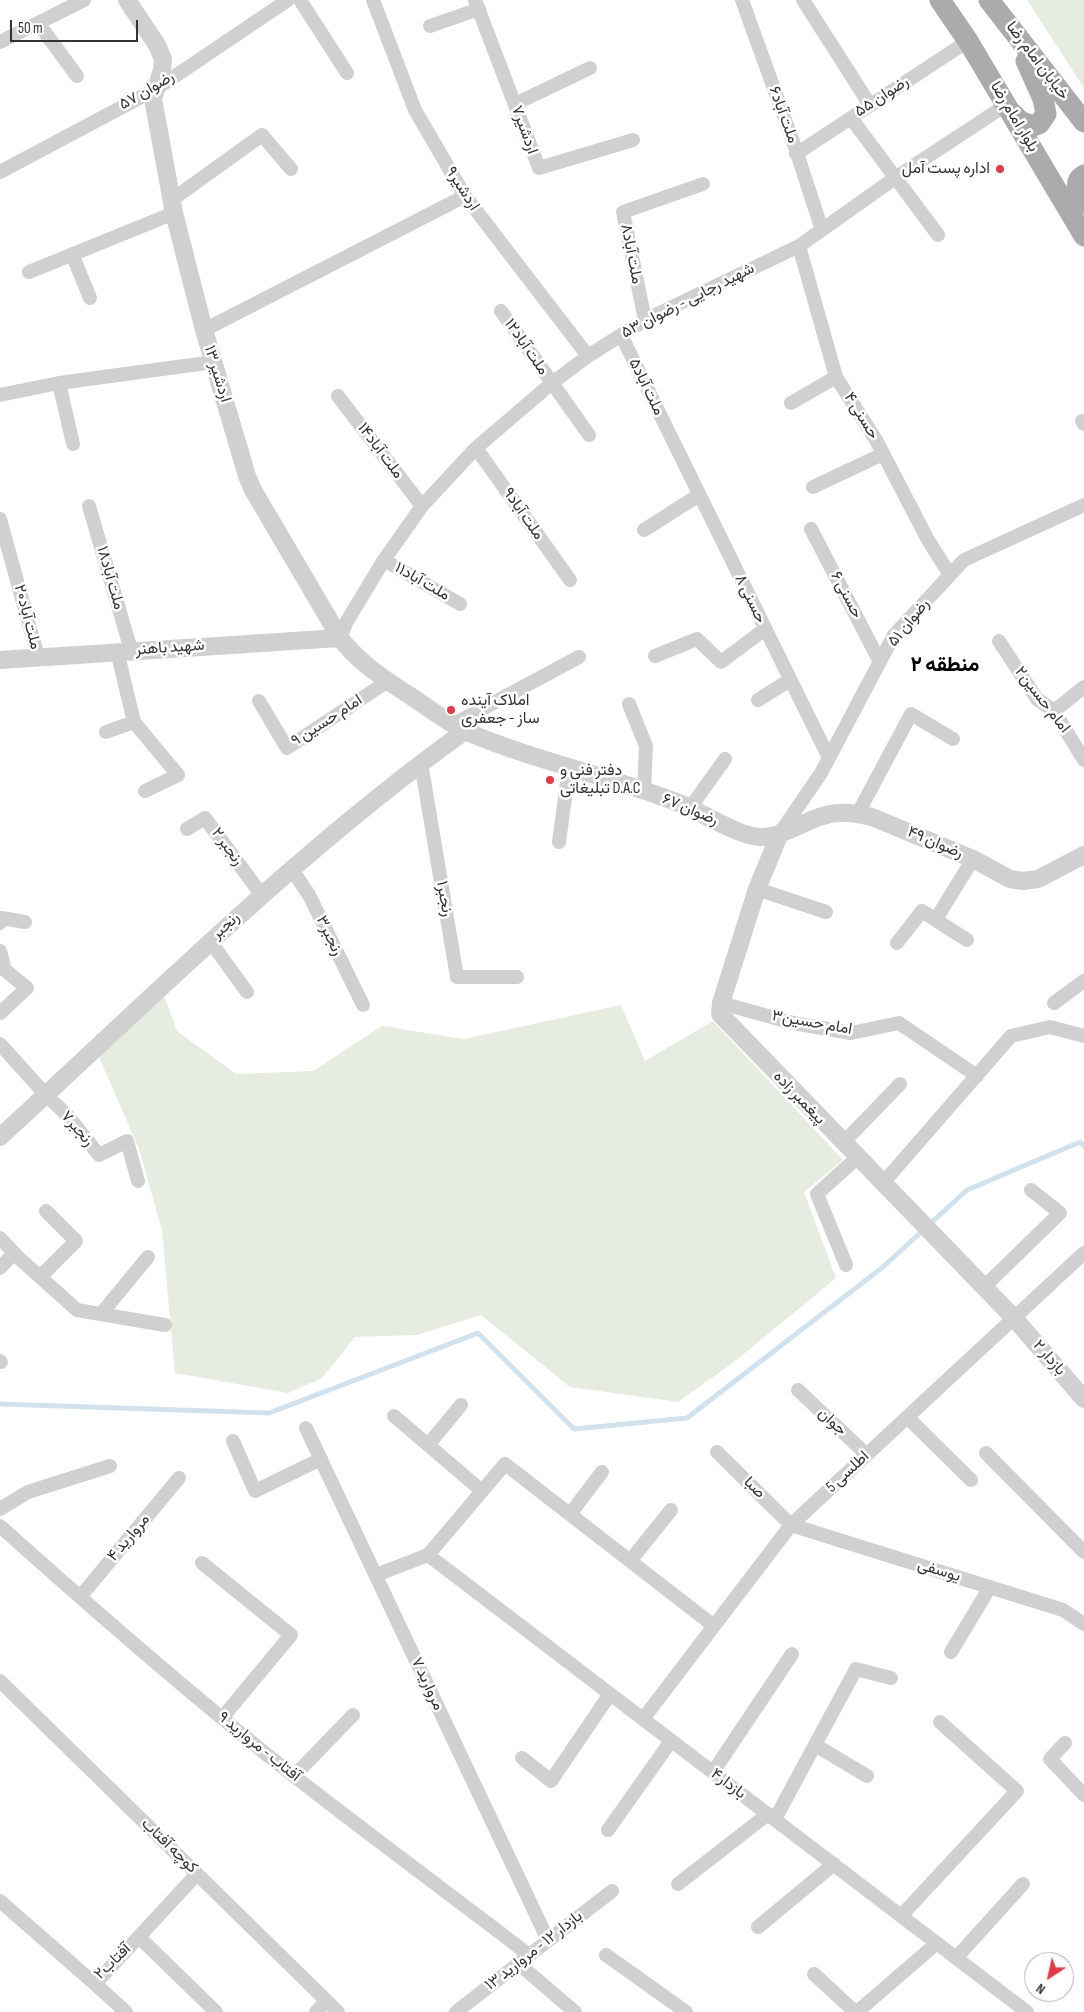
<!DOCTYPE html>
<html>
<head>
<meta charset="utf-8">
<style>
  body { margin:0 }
  #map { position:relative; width:1084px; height:2012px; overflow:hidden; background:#fff; font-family:"Sofia Sans Condensed",sans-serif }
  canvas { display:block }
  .north { position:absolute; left:1024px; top:1952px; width:50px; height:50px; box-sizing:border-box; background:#fff; border:1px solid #adadad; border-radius:50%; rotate:215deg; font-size:14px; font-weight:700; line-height:20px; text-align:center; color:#333 }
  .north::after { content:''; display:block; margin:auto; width:18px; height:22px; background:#e63946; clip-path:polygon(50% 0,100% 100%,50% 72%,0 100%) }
  .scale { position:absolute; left:10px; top:20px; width:128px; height:22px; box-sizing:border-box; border:2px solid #333; border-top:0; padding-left:6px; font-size:15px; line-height:18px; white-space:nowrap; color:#333; -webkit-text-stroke:4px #fff; paint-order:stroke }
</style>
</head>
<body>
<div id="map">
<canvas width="1084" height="2012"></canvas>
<div class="north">N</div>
<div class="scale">50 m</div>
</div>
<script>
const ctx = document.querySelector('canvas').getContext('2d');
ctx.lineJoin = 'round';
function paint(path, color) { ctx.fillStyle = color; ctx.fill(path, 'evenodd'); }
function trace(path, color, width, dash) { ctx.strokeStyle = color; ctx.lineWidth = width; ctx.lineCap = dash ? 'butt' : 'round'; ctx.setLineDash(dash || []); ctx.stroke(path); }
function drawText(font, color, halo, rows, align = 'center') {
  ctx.font = font + ' "Sofia Sans Condensed",Vazirmatn,sans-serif'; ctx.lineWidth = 5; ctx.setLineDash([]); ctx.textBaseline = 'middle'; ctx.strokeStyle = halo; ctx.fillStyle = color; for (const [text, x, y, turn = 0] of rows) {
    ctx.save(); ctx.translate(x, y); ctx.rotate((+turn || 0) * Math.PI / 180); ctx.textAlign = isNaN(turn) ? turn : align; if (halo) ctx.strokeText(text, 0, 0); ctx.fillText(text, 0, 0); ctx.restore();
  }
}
paint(new Path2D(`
  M1027,0h57v88z
  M159,983l18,48 59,43 77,-3 69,-45 82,13 157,-34 24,56 68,-40 130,139 -39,32 32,86 -102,84 -56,40 -108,-15 -89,-72 -64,20 -62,2 -33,41 -34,15 -113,-20 -13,-143 -23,-81 -46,-106z`), '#e6ecdf');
trace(new Path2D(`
  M0,1404l269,9 209,-80 96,96 113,-11 196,-151 84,-77 113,-48 4,4`), '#cfe2ee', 5);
trace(new Path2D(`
  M300,0l47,73
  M373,0l42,110 50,86 123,160
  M475,0l64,168 94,-28
  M742,0l54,150 26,80
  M803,0l67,105
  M38,23l39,53
  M430,26l49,-17
  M0,42l84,-42
  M515,104l75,-36
  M851,118l87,117
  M796,154l172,-113
  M0,172l156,-83 132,-89
  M173,199l89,-64 29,34
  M799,246l37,131 40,63 52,100 22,35
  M72,254l18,44
  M29,272l145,-59
  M501,311l88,124
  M645,320l-22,-108 80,-28
  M204,330l261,-134
  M621,335l208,423
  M59,383l14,61
  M0,395l59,-12 155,-21
  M338,396l84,110
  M791,403l45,-26
  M1082,421l2,3
  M476,448l94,132
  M813,487l70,-33
  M89,506l42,144
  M0,519l38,138
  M811,529l69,133
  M644,530l55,-35
  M384,560l76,44
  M340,638l7,-17 37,-61 38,-54 54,-58 76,-65 36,-27 57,-36 154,-74 96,-68 111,-73
  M999,641l38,58 17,12 30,49
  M117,651l17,71 44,53 -33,16
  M655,656l42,-17 24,23 44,-33
  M758,700l32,-20
  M259,701l28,47 101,-67
  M629,704l17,42 -2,46
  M1054,711l30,-24
  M454,724l125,-67
  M106,732l28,-10
  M421,763l36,214h60
  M690,808l35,-49
  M857,815l54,-101 42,25
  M187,829l18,-11 56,76
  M780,833l41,-60 73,-138 70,-75 120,-55
  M559,842l10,-74
  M291,868l18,27 54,110
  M757,889l69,23
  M936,919l37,-60
  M0,923l2,-5 23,4
  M210,941l37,51
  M897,943l25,-32 45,29
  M0,951l5,19 22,18 -27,25
  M721,1003l72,20 58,10 48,-10 78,53
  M1054,1003l30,-22
  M0,1044l46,51 22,21 31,39 28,-14 11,40
  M843,1143l57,-59
  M883,1183l128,-147 39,-9 34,9
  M0,1238l20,21 57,51 88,15
  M846,1265l-29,-71 41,-37
  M0,1268l14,-15
  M40,1277l36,-36 -30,-30
  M984,1287l76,-74 -29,-23
  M101,1314l47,-57
  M0,1361l1,1
  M798,1390l69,65
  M394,1416l88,75
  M907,1417l64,63
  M306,1428l242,512
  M233,1441l22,50 66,-32
  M428,1445l33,-40
  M717,1452l74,73 272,85 21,14
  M986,1453l98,99
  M0,1509l28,-17 82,-26
  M570,1514l32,-42
  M0,1526c96,86 193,171 294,250 78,61 157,119 235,179
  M428,1555l599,457
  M630,1561l41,-51
  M202,1563l89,72 -69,83
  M376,1575l52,-20 77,-91 209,162
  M80,1597l99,-119
  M951,1652l39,-65
  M0,1681l338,331
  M643,1719l148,-194 293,-272
  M1065,1743l-15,16 34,36
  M815,1745l52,31
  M522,1758l29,23 59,-87
  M713,1772l79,-118
  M294,1776l59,-61
  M775,1819l81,-150 35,9
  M608,1830l63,-89
  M678,1884l90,-70
  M0,1901l95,83 102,-110
  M901,1916l116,-125 -77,-69
  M758,1927l76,-63
  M139,1937l77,75
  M606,1955l80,57
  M956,1958l67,-74
  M519,1964l56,48
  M814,1974l41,38
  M95,1984l31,28
  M316,2012l10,-11
  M456,2012l156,-121
  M857,2012l80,-69`), '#d0d0d0', 14);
trace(new Path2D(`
  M127,0l30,45 6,14 -1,11 -9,29 21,114 30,117 43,146 6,14 87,148c18,24 44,41 69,57 17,11 40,29 58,37 69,29 142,44 212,71 23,9 61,35 84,34 26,-1 49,-23 76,-24 11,-1 23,2 33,4l101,42 37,20 13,2 15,-2 46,-24
  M0,660l340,-22
  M780,833l-23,56 -36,114 -1,11 294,304 70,81
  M0,1137c152,-139 297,-285 465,-406`), '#d0d0d0', 18);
trace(new Path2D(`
  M940,0l28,41 116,195
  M989,0l95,122
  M1012,113l8,8 13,5 6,-2 7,-10 -3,-15 -17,-38
  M1084,175c-12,7 -5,18 0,28`), '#ababab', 21);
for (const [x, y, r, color] of [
  [1000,169,5,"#e63946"],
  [451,710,5,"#e63946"],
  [550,780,5,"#e63946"]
]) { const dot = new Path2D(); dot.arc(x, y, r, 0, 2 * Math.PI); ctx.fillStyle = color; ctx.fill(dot); trace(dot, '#fff', 2); }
drawText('16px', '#333', '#fff', [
  ["خیابان امام رضا",1037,61,53],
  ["رضوان ۵۷",147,91,-30],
  ["رضوان ۵۵",882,97,-33],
  ["ملت آباد۶",783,115,70],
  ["بلوار امام رضا",1014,117,59],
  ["اردشیر۷",524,130,70],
  ["اردشیر۹",462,189,57],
  ["ملت آباد۸",631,254,79],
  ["شهید رجایی - رضوان ۵۳",688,301,-27],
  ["ملت آباد۱۲",526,347,55],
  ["اردشیر ۱۳",217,374,73],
  ["ملت آباد۵",646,387,64],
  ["حسنی ۴",861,416,58],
  ["ملت آباد۱۴",380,451,53],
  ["ملت آباد۹",523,514,55],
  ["ملت آباد۱۸",110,578,74],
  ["ملت آباد۱۱",422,582,30],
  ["حسنی ۶",846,595,62],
  ["حسنی ۸",750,599,64],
  ["ملت آباد۲۰",27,617,75],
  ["رضوان ۵۱",909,623,-51],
  ["شهید باهنر",170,648,-4],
  ["امام حسین۲",1042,700,52],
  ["امام حسین ۹",327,721,-33],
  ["رضوان ۶۷",690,810,23],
  ["رضوان ۴۹",935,843,23],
  ["رنجبر ۲",227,847,54],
  ["رنجبر۱",444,899,80],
  ["رنجبر",226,926,-42],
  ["رنجبر۳",329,936,64],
  ["امام حسین۳",812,1023,10],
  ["پیغمبر زاده",799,1098,46],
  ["رنجبر۷",77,1129,49],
  ["بازدار ۲",1049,1358,49],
  ["جوان",832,1422,43],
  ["اطلسی 5",848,1472,-43],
  ["صبا",754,1488,45],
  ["مروارید ۴",129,1538,-50],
  ["یوسفی",939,1571,17],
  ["مروارید ۷",427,1684,65],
  ["آفتاب - مروارید ۹",259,1747,39],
  ["بازدار۴",728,1784,37],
  ["کوچه آفتاب",169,1846,44],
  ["بازدار ۱۲ - مروارید ۱۳",534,1951,-38],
  ["آفتاب۲",113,1962,-44]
]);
drawText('16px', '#333', '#fff', [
  ["اداره پست آمل",990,169,"right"],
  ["املاک آینده",461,701],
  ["ساز - جعفری",461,719],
  ["دفتر فنی و",560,771],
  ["تبلیغاتی D.A.C",560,789]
], 'left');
drawText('bold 21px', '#000', '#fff', [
  ["منطقه ۲",945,666]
]);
</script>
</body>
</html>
